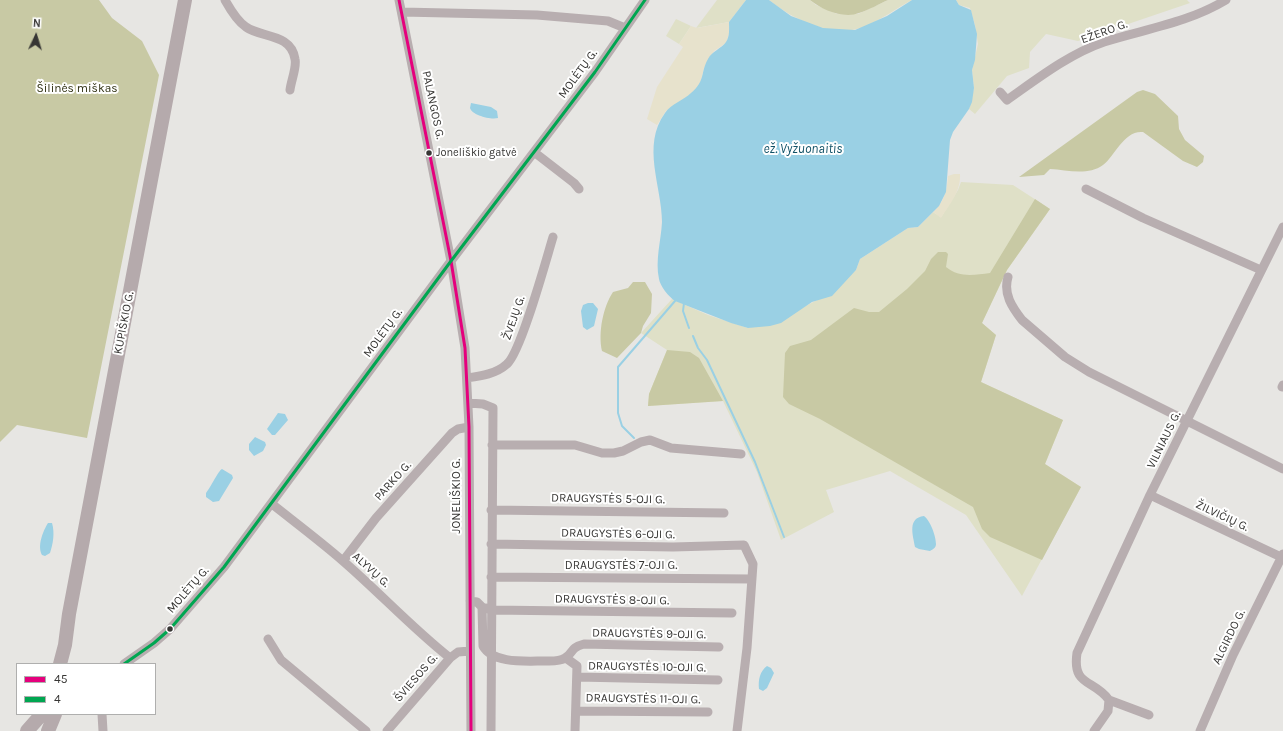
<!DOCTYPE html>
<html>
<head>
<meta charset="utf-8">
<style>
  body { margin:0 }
  #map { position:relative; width:1283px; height:731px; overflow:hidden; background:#e7e6e3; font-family:Karla,sans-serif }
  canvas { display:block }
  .legend { position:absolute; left:16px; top:663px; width:140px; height:52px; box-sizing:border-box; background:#fff; border:1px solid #afafae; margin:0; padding:5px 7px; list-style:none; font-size:12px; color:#373634 }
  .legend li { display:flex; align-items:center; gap:8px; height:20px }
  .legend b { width:20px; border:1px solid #afafae }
  .north { position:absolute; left:16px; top:16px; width:40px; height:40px; -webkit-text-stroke:3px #fff; paint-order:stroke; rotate:4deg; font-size:11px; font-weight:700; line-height:16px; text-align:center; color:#373634 }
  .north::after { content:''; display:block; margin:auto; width:14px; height:18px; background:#373634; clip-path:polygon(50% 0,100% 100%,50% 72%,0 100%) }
</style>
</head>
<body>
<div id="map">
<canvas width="1283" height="731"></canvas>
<ul class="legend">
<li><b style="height:5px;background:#e5007d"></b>45</li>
<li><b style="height:5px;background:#00a651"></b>4</li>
</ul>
<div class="north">N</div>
</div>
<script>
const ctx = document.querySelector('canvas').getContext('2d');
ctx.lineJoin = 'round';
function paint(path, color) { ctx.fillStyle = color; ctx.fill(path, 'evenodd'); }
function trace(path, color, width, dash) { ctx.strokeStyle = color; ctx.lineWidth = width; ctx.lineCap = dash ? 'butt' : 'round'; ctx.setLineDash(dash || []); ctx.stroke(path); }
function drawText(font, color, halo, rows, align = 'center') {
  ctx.font = font + ' Karla,sans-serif'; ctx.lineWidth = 4; ctx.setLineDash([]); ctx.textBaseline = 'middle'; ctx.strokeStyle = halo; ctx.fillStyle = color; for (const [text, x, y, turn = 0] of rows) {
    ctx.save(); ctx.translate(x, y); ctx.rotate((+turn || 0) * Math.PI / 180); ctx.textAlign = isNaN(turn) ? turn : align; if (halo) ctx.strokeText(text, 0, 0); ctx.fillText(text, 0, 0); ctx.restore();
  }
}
paint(new Path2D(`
  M717,0h29l-17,22 -33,6z
  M769,0h41l6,5 21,9h21l30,-14h24c-16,8 -29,19 -46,26 -32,14 -72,-6 -97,-26z
  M956,0h231l3,3 -112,38 -32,-7 -16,18 -1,16 -22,8 -32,38 -6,-5 5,-21 -2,-18 6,-26 -3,-19 -5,-17 -11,-3z
  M676,19l15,7 -12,18 -13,-8z
  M961,182l52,3 37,24 -43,61 -25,53 14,12 -15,47 82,38 -18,44 36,23 -59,109 -56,-81 -76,-44 -64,19 8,22 -53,28 -24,-68 -34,-71 -75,5 1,-12 18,-44 -26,-17 31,-34 36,16 40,13 50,-18 21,-11 37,-29 4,-11 48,-31 10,-1 15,-15 8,5 17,-27z`), '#dfe0c7');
paint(new Path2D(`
  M0,0h99l13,18 30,23 17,34 -72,363 -70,-13 -17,17z
  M810,0h78c-9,4 -19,10 -29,13 -15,6 -37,-3 -49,-13z
  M1143,90l12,4 23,22 1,13 6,11 19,16 -1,6 -6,5 -14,-6 -40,-29c-19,-2 -28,24 -40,33 -15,11 -36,5 -53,4l-6,6 -25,2 118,-85z
  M1035,199l15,10 -43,61 -25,53 14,12 -15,47 82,38 -18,44 36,23 -39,73 -52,-23 -8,-8 -9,-22 -153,-88 -31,-15 -6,-7 2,-44 5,-7 21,-6 43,-32 15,4h10l28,-23 18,-18 6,-12 7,-7h8l2,2 -2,13c13,11 28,8 44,6z
  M633,282h12l7,12 -1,19 -8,13 -2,7 -24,25 -15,-7c-4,-18 1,-44 11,-59l15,-4z
  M667,350l23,2 9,6 24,43 -75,5 1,-12z`), '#c8c9a4');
paint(new Path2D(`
  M729,22v12l-3,9 -12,8 -10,17 -4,17 -10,10 -24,16 -9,14 -10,-6 10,-32 26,-40 -4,-3 12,-18 6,2z
  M954,174h6c1,17 -10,30 -19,44l-8,-6c11,-10 14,-21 15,-36z`), '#e7e2cc');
paint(new Path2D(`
  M746,0h23l22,16 32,12 32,2 32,-14 25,-16h44l3,5 12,5 6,24 -2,26 -3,10 2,18 -2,14 -3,7 -16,23 -3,8 -4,52 -7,14 -21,21 -10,1 -48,31 -4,11 -24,26 -20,6 -31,21 -11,3 -22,2 -17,-5 -56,-22c-6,-4 -15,-15 -16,-22 -4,-19 2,-38 3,-57 0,-36 -21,-76 3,-109 6,-9 19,-13 26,-20 15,-13 9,-20 17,-34 4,-8 13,-10 18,-17 4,-6 3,-13 3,-20z
  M471,103l20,4 6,4 1,7c-8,2 -26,-3 -28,-10z
  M588,303h5l5,6 -4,17 -7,4 -4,-3 -2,-16 2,-6z
  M278,413l7,1 3,6 -13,15h-3l-5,-6z
  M255,437l10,5 1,3 -3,6 -9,5 -5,-6v-6z
  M222,469l10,6 1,3 -14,23 -6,1 -7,-5v-4c5,-6 12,-22 16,-24z
  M924,516c6,4 12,20 12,28 0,4 -3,5 -6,7l-11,-2 -4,-2c-2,-12 -8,-29 9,-31z
  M48,523h4c3,10 1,21 -2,30l-5,3 -3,-1c-5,-9 1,-24 6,-32z
  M767,666l4,2 3,5 -7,15 -4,3 -4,-2c-1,-9 1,-18 8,-23z`), '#9ad0e4');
trace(new Path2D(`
  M684,303l-1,8 6,17
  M693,336l5,12 9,12 48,102 29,75
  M634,438l-12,-12 -4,-13v-46l57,-66`), '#9ad0e4', 2);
trace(new Path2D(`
  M225,0c5,9 12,21 21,27 15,11 45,6 49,32 2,8 -4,22 -5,31
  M399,0l52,261 14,87 4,79 2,304
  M402,12l135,3 71,6 17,7
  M1000,92l7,8c30,-21 62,-46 97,-58 41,-13 84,-19 122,-42
  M534,152l40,31 5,6
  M1086,189l57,29 118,52
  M1008,277c-5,17 4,30 14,43l43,37 24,15 194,97
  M467,378c14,-2 29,-4 40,-14 14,-12 39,-104 46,-127
  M1282,387l1,-2
  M468,403l15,1 10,4 -2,323
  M492,445h83l27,8h12l9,-2 18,-9 9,-2 21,8 70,6
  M1150,495l133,63
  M272,504c24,19 48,37 71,57 37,32 69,67 107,97
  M491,510l233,3
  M491,544l182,3 71,-2 9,19 -6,84 -10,83
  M343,561l33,-43 76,-85 6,-4 11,-2
  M491,577l261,2
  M470,601l7,1 5,5 1,39c10,18 43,15 61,15 6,0 15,1 21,-3 9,-5 4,-10 19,-14l135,3
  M486,608l5,2 241,3
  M268,639l13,21 85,71
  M566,658l11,8 -2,65
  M124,664l30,-21 16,-14 54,-62 227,-306 144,-189 50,-72
  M577,677l141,3
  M577,711l131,1
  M102,714l1,17
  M1149,715l-40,-15c-15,-21 -37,-13 -32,-47l73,-158 133,-268
  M387,731l63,-73 8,-6 12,-1
  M1094,731l14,-20 1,-11
  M1200,731l33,-76 50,-101`), '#b8aeb0', 9);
trace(new Path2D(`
  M60,664l5,-19 4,-31 116,-614
  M27,731l15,-17
  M48,731l7,-17`), '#b5aaac', 14);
trace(new Path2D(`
  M399,0l52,261 14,87 4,79 2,304`), '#e5007d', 3);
trace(new Path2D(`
  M124,664l30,-21 16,-14 54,-62 227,-306 144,-189 50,-72`), '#00a651', 3);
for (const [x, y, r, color] of [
  [429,153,3.5,"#373634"],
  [170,629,3.5,"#373634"]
]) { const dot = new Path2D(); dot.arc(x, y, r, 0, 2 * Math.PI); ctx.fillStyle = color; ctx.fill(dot); trace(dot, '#fff', 1.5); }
drawText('11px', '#373634', '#fff', [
  ["Joneliškio gatvė",436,153]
], 'left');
drawText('12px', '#373634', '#fff', [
  ["EŽERO G.",1104,32,-20],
  ["MOLĖTŲ G.",578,74,-54],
  ["PALANGOS G.",433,105,78],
  ["ŽVEJŲ G.",514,318,-71],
  ["KUPIŠKIO G.",124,323,-79],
  ["MOLĖTŲ G.",383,333,-54],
  ["VILNIAUS G.",1164,440,-64],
  ["PARKO G.",393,481,-48],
  ["JONELIŠKIO G.",457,496,-90],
  ["DRAUGYSTĖS 5-OJI G.",608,499,1],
  ["ŽILVIČIŲ G.",1222,516,25],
  ["DRAUGYSTĖS 6-OJI G.",618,534,1],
  ["DRAUGYSTĖS 7-OJI G.",621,566],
  ["ALYVŲ G.",371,570,42],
  ["MOLĖTŲ G.",188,590,-49],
  ["DRAUGYSTĖS 8-OJI G.",612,600,1],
  ["DRAUGYSTĖS 9-OJI G.",649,634,1],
  ["ALGIRDO G.",1229,637,-64],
  ["DRAUGYSTĖS 10-OJI G.",647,667,1],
  ["ŠVIESOS G.",416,678,-49],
  ["DRAUGYSTĖS 11-OJI G.",643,699,1]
]);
drawText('12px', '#2f3012', '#fff', [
  ["Šilinės miškas",77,89]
]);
drawText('italic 13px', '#115267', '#fff', [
  ["ež. Vyžuonaitis",803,149]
]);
</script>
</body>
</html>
